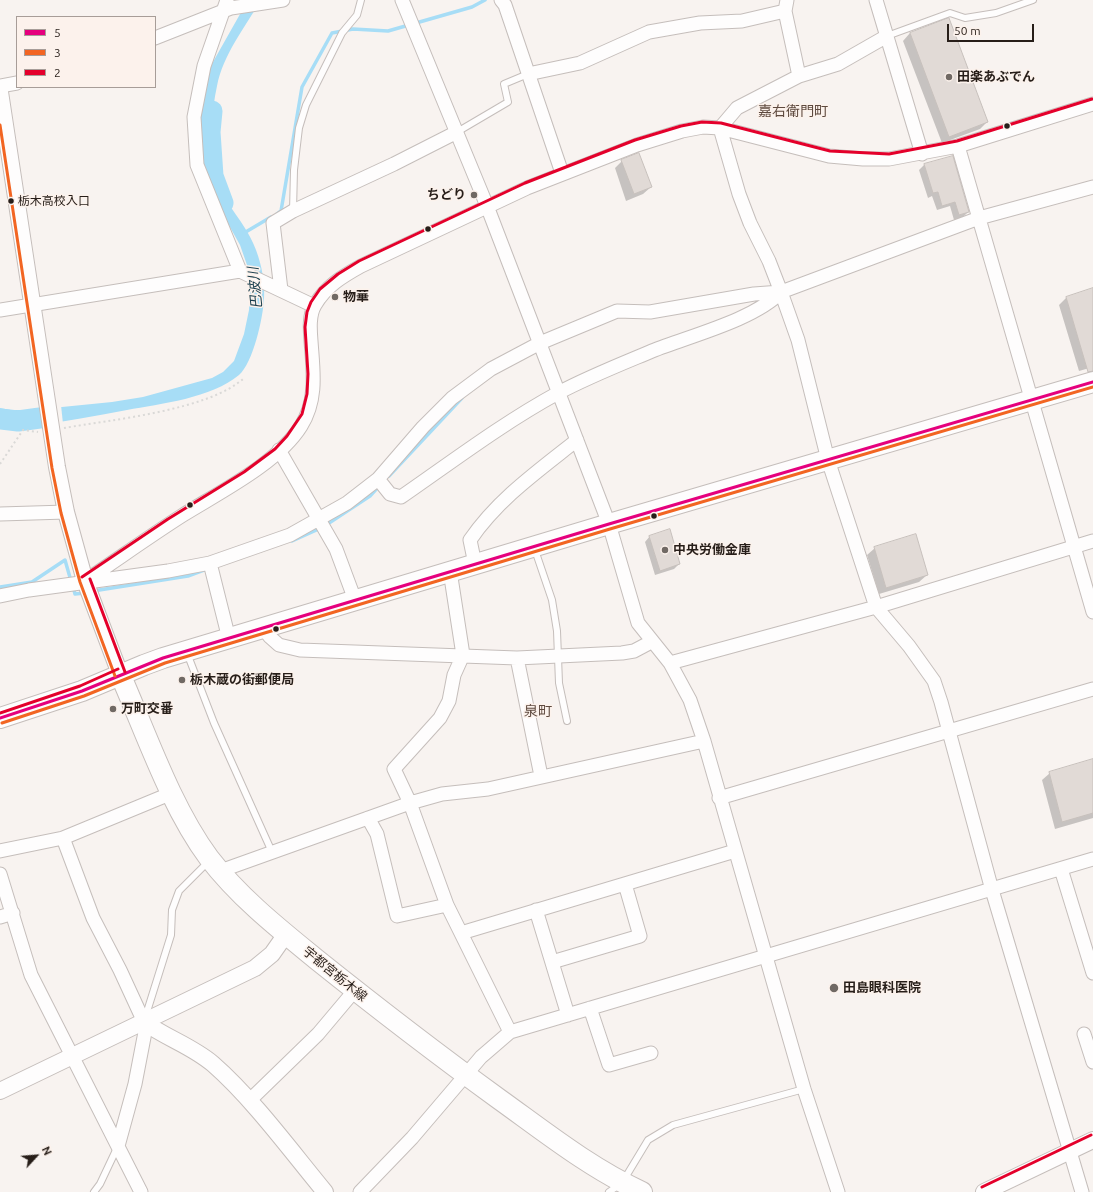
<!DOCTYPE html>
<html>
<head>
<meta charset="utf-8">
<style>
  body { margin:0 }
  #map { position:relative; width:1093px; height:1192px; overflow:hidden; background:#f8f3f0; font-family:Ubuntu,sans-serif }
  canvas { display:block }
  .legend { position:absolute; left:16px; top:16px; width:140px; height:72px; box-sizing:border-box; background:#fcf2ec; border:1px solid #a79d98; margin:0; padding:5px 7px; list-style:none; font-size:12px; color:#271e19 }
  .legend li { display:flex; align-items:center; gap:8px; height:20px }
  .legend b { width:20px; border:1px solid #a79d98 }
  .north { position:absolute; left:16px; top:1136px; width:40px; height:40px; -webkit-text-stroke:3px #fcf2ec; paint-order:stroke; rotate:64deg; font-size:11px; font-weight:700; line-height:16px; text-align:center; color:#271e19 }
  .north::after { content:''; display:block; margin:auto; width:14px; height:18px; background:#271e19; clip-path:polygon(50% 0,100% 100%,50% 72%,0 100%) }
  .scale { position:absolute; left:947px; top:24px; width:87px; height:18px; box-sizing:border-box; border:2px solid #271e19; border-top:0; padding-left:5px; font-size:12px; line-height:14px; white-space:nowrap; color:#271e19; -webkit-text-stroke:3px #fcf2ec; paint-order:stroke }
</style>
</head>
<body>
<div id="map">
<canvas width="1093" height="1192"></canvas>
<ul class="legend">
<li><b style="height:5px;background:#e5007d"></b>5</li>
<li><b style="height:5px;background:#f26522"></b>3</li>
<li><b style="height:5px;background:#e4002b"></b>2</li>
</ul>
<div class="north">N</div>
<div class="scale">50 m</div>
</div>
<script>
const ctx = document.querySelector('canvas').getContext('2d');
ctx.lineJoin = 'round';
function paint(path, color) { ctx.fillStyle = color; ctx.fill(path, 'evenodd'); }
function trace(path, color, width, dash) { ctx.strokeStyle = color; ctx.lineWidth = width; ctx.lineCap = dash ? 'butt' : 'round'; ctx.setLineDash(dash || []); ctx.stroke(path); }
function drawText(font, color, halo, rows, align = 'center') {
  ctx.font = font + ' Ubuntu,"Noto Sans JP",sans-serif'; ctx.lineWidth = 3; ctx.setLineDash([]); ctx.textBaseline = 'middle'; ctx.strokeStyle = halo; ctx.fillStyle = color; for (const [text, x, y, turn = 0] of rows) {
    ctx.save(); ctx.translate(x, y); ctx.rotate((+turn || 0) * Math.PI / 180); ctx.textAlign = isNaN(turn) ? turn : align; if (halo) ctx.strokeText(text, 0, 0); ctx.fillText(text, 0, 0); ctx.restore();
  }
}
paint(new Path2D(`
  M248,0h13c-16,27 -38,55 -44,86 -3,13 -4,26 -6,40 -1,9 -3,19 -3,28 2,38 36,62 48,96 6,16 9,33 8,49 -1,19 -11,64 -25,76 -27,23 -79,29 -112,35 -32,6 -64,12 -96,16l-14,-5 -17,-2v-11l11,2h21l80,-8 31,-5 69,-19 11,-6 11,-11 10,-27 5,-24 1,-20 -3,-25 -7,-20 -32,-57 -12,-51 13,-68z`), '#a7ddf6');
paint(new Path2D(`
  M61,405l2,19 -26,3 -3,-20z`), '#f8f3f0');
paint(new Path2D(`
  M910,33l77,89 -7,7 -38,14 -39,-102z
  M622,161l29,26 -8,7 -17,7 -11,-33z
  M924,165l44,47 -5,5 -9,3 -4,-14 -13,4 -5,-14 -4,2 -9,-28z
  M1093,289v78l-14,4 -20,-66 7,-7z
  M650,536l29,28 -5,5 -19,6 -10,-33z
  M875,548l52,27 -8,7 -40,12 -12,-39z
  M1093,760v58l-38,11 -13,-49 8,-7z`), '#0003');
trace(new Path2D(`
  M277,214l4,-3 21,-124 30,-54 21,-4 35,2 84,-24 13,-7
  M244,233l27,-16
  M389,476l73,-78
  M326,525l44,-29 10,-11
  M292,541l29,-13
  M0,587l32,-5 33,-22 6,21
  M73,587l2,7 10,-1
  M93,591l95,-15 16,-6`), '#a7ddf6', 3.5);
trace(new Path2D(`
  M212,111l-2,21 3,44 10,27
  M0,419l18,2 29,-4`), '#a7ddf6', 21);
const building = new Path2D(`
  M949,18l39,104 -39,15 -39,-104z
  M639,153l13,34 -18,7 -13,-34z
  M953,156l16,56 -10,3 -4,-13 -13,4 -4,-14 -5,1 -9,-29z
  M1093,288v83l-5,1 -22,-75z
  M670,529l10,35 -20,7 -11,-35z
  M916,534l12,41 -42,13 -12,-41z
  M1093,759v54l-31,9 -13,-50z`);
paint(building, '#e1dad6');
trace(building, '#c7c0bc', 1);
const service = new Path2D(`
  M887,36l63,-23 15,5 31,-5 37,-13
  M457,132l51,-30 -4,-18 24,-10
  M293,211l1,-41 5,-42 7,-23 36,-72 15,-18 4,-15
  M535,550l17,50 5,31 2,52 8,38
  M187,653l27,70 58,129
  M145,1018l26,-83 1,-25 7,-19 29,-29
  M94,1192l6,-8 17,-36
  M609,1192l13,-9 26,-43 25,-15 131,-36`);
const minor = new Path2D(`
  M227,0l-23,66 -10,51 3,48 43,106
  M402,0l85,206 122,318 29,99 32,40 20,37 14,41 100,348 34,103
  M501,0l4,5 57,168
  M787,0l-2,11 14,65
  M876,0l46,154
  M155,38l76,-30 52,-8
  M528,74l52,-11 69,-31 51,-9 42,-2 43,-10
  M0,86l17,-3
  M958,146l135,466
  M281,290l-8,-67 20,-12 101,-47 63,-32
  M781,292l-12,-31 -19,-38 -11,-29 -19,-66 17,-20 62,-32 39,-12 49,-28
  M0,310l240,-39 74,35
  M279,450l57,99 19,51
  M378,479l12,15 11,3c52,-36 102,-74 157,-104 30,-16 63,-29 94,-42 37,-15 102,-31 129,-59
  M0,514l66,-2
  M210,563l19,76
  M475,564l-5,-24c28,-41 68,-69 107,-100
  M450,571l13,84 -9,20 -5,26 -9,17 -46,51 16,34 37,102 63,127
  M85,581c33,-22 65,-45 98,-66 37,-23 95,-52 118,-89 17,-27 12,-56 10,-85 -1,-12 -2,-26 4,-36 11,-19 28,-29 46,-39l166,-78 110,-43 45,-14 21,-4 17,1 109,28 34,3h26l69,-13 135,-42
  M0,596l29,-6 139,-19 42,-8 80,-28 57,-32 31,-24 45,-52 29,-29 39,-29 49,-26 77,-32 33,1 104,-18 27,-2
  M264,629l6,8 9,8 21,5 217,8 105,-5 12,-2 17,-9
  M517,658l24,118
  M670,663l206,-56 217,-66
  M719,798l374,-109
  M368,818l9,16 20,82 50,-11
  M63,838l30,80 27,52 24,52 1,10 -10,52 -17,62
  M0,851l63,-13 109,-45
  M1061,869l32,104
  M220,871l190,-68 32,-9 46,-5 216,-48
  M0,874l31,101 110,217
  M536,910l32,105
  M0,917l13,-4
  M461,933l274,-82
  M552,962l88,-26 -15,-52
  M590,1008l19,57 42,-12
  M1084,1034l9,28
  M249,1101l69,-67 37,-44
  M360,1192l52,-54 69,-81 29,-25 583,-173
  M1082,1192l-90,-302 -51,-188 -7,-21 -25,-35 -33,-39 -48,-147 -30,-120 -17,-48 198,-74 114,-31`);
const tertiary = new Path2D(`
  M0,92l57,375 9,45 19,69 35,93
  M144,1022c22,16 48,24 69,42 40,35 78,87 112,128
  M0,1091l255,-123 17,-14 14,-20
  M984,1192l109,-52`);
const primary = new Path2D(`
  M120,674c26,59 51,133 89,184 30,39 69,70 107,101 60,48 121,95 183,140 46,33 91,69 143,93
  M0,718l82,-27 62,-26 19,-7 446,-134 484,-142`);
trace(service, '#c5bebb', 8);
trace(minor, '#c5bebb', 15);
trace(tertiary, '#c5bebb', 18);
trace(primary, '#c5bebb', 22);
trace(new Path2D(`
  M64,428c46,-8 146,-18 180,-50
  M0,464l23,-34 15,2`), '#dad9d7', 2, [2, 3]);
trace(service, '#fefdfd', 6);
trace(minor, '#fefdfd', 13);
trace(tertiary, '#fefdfd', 16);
trace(primary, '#fefdfd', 20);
trace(new Path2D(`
  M0,718l82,-27 81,-33 446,-134 484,-142`), '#e5007d', 3);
trace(new Path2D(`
  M0,125l52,343 9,45 19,69 35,94
  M2,723l82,-27 81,-33 445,-134 483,-142`), '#f26522', 3);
trace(new Path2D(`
  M82,577l86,-58 76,-47 31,-23 12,-13 15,-22 5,-20 1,-20 -3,-47 2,-15 4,-10 9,-13 18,-15 21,-13 166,-78 110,-43 46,-14 21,-4 19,1 109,28 59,3 68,-13 135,-42
  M90,579l35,93
  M0,713l80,-27 38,-17
  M982,1187l109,-52`), '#e4002b', 3);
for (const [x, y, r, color] of [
  [949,77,4,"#706964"],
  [1007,126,3.5,"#271e19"],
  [474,195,4,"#706964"],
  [11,201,3.5,"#271e19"],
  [428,229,3.5,"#271e19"],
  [335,297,4,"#706964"],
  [190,505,3.5,"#271e19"],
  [654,516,3.5,"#271e19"],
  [665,550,4,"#706964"],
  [276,629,3.5,"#271e19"],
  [182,680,4,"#706964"],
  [113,709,4,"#706964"],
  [834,988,5,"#706964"]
]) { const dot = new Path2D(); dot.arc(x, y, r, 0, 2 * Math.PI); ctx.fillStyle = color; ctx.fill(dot); trace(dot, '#fcf2ec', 1.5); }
drawText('12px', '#271e19', '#fcf2ec', [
  ["栃木高校入口",18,201]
], 'left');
drawText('bold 13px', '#271e19', '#fcf2ec', [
  ["田楽あぶでん",957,77],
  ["ちどり",466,195,"right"],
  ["物華",343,297],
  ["中央労働金庫",673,550],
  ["栃木蔵の街郵便局",190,680],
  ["万町交番",121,709],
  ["田島眼科医院",843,988]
], 'left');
drawText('13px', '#271e19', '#fcf2ec', [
  ["宇都宮栃木線",335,974,39]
]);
drawText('14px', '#5e4a3f', '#fcf2ec', [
  ["嘉右衛門町",793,111],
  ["泉町",538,711]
]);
drawText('italic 14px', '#193e4d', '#fcf2ec', [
  ["巴波川",255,288,-96]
]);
</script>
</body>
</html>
